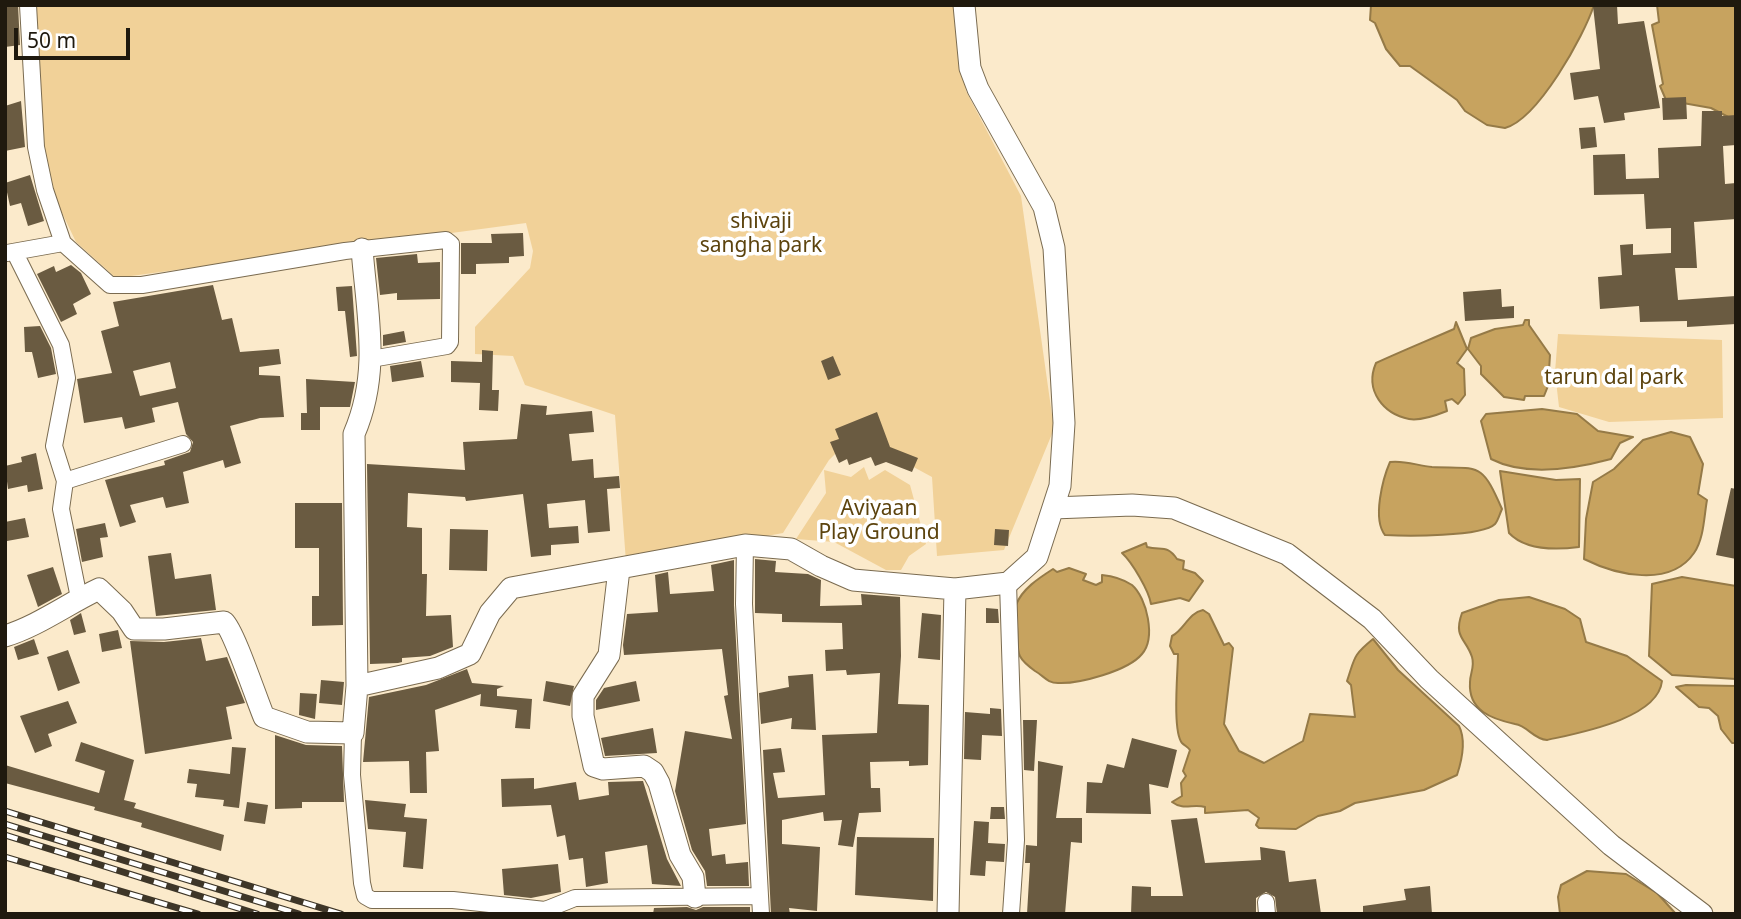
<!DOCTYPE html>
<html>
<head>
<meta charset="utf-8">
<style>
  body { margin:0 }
  #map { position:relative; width:1741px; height:919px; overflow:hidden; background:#fbeacb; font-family:"Noto Sans",sans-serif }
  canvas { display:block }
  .frame { position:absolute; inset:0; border:7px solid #1f190e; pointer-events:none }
  .scale { position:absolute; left:14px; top:28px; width:116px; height:32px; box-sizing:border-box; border:4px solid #1f190e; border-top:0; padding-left:9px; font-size:21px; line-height:24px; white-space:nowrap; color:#1f190e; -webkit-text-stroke:5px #fff; paint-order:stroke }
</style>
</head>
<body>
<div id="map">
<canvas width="1741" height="919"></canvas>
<div class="frame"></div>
<div class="scale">50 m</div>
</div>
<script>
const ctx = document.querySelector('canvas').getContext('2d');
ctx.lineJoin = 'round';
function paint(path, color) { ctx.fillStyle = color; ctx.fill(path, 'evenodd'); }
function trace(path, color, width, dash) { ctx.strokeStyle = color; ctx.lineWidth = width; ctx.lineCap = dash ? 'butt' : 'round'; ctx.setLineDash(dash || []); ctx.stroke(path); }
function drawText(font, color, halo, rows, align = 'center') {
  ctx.font = font + ' "Noto Sans",sans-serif'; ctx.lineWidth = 7; ctx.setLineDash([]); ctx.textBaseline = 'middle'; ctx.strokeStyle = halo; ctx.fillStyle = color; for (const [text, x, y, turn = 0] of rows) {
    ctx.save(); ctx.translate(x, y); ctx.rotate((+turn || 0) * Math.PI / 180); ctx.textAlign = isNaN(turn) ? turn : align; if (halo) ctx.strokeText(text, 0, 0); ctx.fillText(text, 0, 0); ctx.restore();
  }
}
paint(new Path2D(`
  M32,5h923l11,86 55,105 33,233 -50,121 -67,6 -5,-79 -50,-27 -41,-2 -12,12 -46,73 -157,29 -11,-147 -90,-30 -12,-29 -38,-2v-27l55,-59 3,-17 -7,-28 -410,55 -40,-36 -34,-71z
  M1558,334l164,6 1,78 -114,4 -50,-15 -4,-35z
  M864,467l5,13 16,-10 25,15 16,59 -17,12 -8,14h-15l-52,-28 -38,-3 30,-46 -2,-23 27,7z`), '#f1d198');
const water = new Path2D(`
  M1371,5h223c-10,31 -56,114 -89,123l-18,-3 -22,-14 -8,-11 -47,-34h-10l-14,-17 -11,-26 -5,-3z
  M1657,5h79v116l-25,-13 -45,-8 -6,-14 3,-2 -11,-59 7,-3z
  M1525,320h4v5l21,30 -2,31 -4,10h-19l-1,4 -20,-3 -23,-23v-8l-13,-17 3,-11 24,-9 28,-4z
  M1456,322l11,27 -10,14 7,6 1,26 -7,9 -6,-5 -7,2 2,10c-10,4 -27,10 -38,8 -25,-5 -45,-28 -33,-56 26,-12 53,-23 78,-34z
  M1542,409l35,5 21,17 35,6 -13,6 -9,16c-37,10 -85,18 -120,0l-10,-38 5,-7z
  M1671,432l19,5 13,27 -5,30 9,6c-3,16 -3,39 -13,53 -24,35 -78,22 -110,6l2,-40 7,-37 21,-13 29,-29z
  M1390,462c15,-2 28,4 42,5 48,2 49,-6 70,42 -2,4 -4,12 -7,15 -13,13 -90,12 -110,11 -13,-16 -2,-57 5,-73z
  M1500,471l56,9 24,-1 -1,68c-23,3 -53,4 -70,-14z
  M1146,543l1,4c14,4 20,-3 30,12l7,2 -1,8 12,4 8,8 -14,20 -9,-3 -29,6c-2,-13 -19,-42 -29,-51z
  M1069,568l17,6 -3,6 13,5 6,-3v-7c10,1 21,4 30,10 15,13 24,53 10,69 -14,17 -63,30 -84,29 -11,0 -14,-7 -23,-12 -22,-16 -16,-19 -18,-45 0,-6 -3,-14 -1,-21 6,-16 23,-27 37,-36l4,3z
  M1682,577l54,9v93l-64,-4 -23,-19 3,-72z
  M1529,597l36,12 15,10 6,23 41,14 35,25c-4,38 -84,52 -115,59 -14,-1 -19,-14 -32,-16 -23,-5 -47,-13 -45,-42 0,-9 5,-15 2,-25 -6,-19 -19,-19 -10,-44l37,-13z
  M1203,610l6,4 15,31 5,-2 4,5 -9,76 15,27 25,12 39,-22 7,-27 45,3 -4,-32 -4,-4c8,-23 5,-25 26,-42l25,31 61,56c7,14 3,34 -2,49l-33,15 -69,13 -15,8 -22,5 -22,13 -37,-1 -3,-3 3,-7 -11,-8 -43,3v-6c-12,-4 -21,4 -33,-5l10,-6 -1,-13 5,-7 -3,-5 7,-21c-2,-3 -5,-4 -8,-7 -10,-12 -4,-73 -4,-89h-4l-4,-8 2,-10c13,-7 16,-23 31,-26z
  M1686,685l50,1v57h-4l-11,-14 -3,-13 -9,-8 -10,-1 -23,-20z
  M1587,871l39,3 31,19 19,21h-116l-2,-17 3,-12z`);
paint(water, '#c7a35f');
trace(water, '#957a47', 2);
paint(new Path2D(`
  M5,5h13l2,40 -15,2z
  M1617,5l1,19 26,-3 16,87 -36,5 1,7 -21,3 -6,-27 -24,4 -4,-27 30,-4 -7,-63z
  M1686,97l1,22 -24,1 -1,-22z
  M21,101l4,46 -20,4v-45z
  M1702,111h20v5l14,-1v30l-13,1 2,38 11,-1v36l-42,3 3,46h-22l3,32 58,-4v28l-49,3v-6l-47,1 -1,-16 -39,3 -2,-32 24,-2 -2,-30 13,-1v11l38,-2v-25l-25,1 -2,-35 -50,1 -1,-40 32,-1 1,25 33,-1 -1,-30 43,-2z
  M1595,127l2,20 -16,2 -2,-21z
  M30,175l14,46 -16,5 -7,-23 -11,3 -5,-23z
  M523,233l1,23 -15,1v6l-33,1v10h-15v-31h31l-1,-9z
  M417,254l1,9 22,-1v37l-43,1v-7l-17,2 -4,-37z
  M71,265l10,8 10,21 -18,10 4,10 -16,8 -24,-48 17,-8 2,6z
  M213,285l9,35 10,-2 8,34 39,-3 2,15 -22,3v8l21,1 4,41 -24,1 -30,8 11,37 -16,5 -2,-8 -40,12 6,31 -23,5 -3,-11 -33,8 6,17 -16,5 -15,-47 60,-15 -1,-4 26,-9 3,-10 -7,-8 -8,-32 -26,6 3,14 -30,7 -3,-12 -38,6 -7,-44 35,-6 -11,-42 18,-5 -6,-24zM170,362l6,26 -36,8 -7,-25z
  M352,286l5,70 -7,1 -5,-46h-7l-2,-24z
  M1501,289l1,18 12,-1v12l-49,3 -2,-29z
  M40,326l11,22 5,26 -18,4 -6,-26h-7l-1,-25z
  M404,331l2,11 -23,4v-11z
  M482,350l11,1 -1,39h7l-1,21 -19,-1 1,-27 -29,-1v-21l31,1z
  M833,356l8,19 -13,5 -7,-19z
  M421,361l3,16 -32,5 -2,-16z
  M306,379l49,3 -5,25h-30v23h-19v-17h6z
  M521,404l26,2 -1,9 46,-4 2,21 -25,2 3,27 21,-2 1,19 25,-2 1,12 -13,1 3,42 -22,2 -3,-33 -38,4 2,24 29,-2 1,17 -28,2v10l-20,2 -8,-63 -57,7 -1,-4 -57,-4 -1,34 15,1v46h5l-1,42 25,-1 2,32 -23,9 -28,2v4l-4,1 -28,1 -3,-200 98,6 -2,-28 54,-3z
  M877,412l13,35 28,11 -6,14 -26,-10 -11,4 -4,-9 -22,8 -2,-6 -8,4 -9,-21 9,-3 -4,-10z
  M36,453l7,36 -15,3 -1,-7 -19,4 -3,-23 17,-4 -1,-5z
  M1731,488l5,1v70l-20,-4z
  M295,503h47l1,122 -31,1v-30h7v-48h-24z
  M25,518l4,19 -22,4 -2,-19z
  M105,523l3,14 -8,1 3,19 -21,5 -6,-33z
  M450,529l38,1 -1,41 -38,-1z
  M995,529l14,1 -1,16 -14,-1z
  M171,553l4,26 36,-5 5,36 -60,6 -8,-60z
  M755,559l21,2 -1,11 33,2 13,6 -1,26 42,-1 -1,-11 39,3 1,59 -3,48 31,1 -1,60 -19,1v-5l-39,1 1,26h9l1,24 -22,1 -6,34 -15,-2 4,-25 -18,1 -1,-9 -41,8v24l38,3 -3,64 -28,-3 1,6h-19l-8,-164 18,-2 4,24 -12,1 5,25 47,-3 -3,-60 55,-2 3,-60 -33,2 -1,-5 -20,1 -1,-21 18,-1 -1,-26 -60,-1v-8l-27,-1z
  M734,560v45l12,219 -37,5 3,27 13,-2 1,10 22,-2 1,24h-42l-2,-15 -13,-21 -17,-59 10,-60 47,8 -8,-43 4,-1 -6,-46 -98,6 -1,-10 4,-31 31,-2 -3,-37 13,-3 2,22 44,-3 -3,-26z
  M53,567l9,27 -24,13 -11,-32z
  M986,608l12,1 1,14h-13z
  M81,613l5,19 -12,3 -4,-15z
  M922,613l19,2 -1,45 -22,-2z
  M118,630l4,18 -20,4 -3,-18z
  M201,638l5,23 21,-4 18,46 -19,4 6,32 -87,15 -15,-113 34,1z
  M34,639l5,15 -21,6 -4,-13z
  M68,650l12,33 -22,8 -11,-34z
  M467,669l5,14 32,3 -7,3v7l35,3 -2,30 -15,-1 2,-18 -37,-4 1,-12 -46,16 4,41 -13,1 1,41h-17l-1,-32 -46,1 6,-65 57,-12z
  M813,674l3,56 -25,-1 1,-11 -31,6 -2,-31 30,-6 -1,-11z
  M321,680l23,2 -2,23 -23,-2z
  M546,681l28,5 -4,20 -27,-5z
  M636,681l4,20 -44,9v-10l8,-12z
  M300,693l17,1 -2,25 -16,-4z
  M68,701l9,22 -29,11 4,12 -17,7 -15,-37z
  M990,708l11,1 1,27 -20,-1 -1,25 -17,-1 1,-47 25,2z
  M1023,720h14l-3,51 -10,-1z
  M653,728l4,25 -52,3 -4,-18z
  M275,735l31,10 36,1 2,56h-42v6l-27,1z
  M1132,738l45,12 -9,38 -19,-4 2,30 -65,-1 1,-31 15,1 5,-19 17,4z
  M81,742l53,18 -10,40 12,3 -2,5 90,27 -3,16 -80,-24 1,-4 -48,-13 1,-3 -90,-24v-18l94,28 6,-22 -30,-10z
  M232,747l14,1 -7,60 -16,-2 1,-6 -29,-3 2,-13 -10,-1 2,-14 41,5z
  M1038,761l25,5 -7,52h26v25l-11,-1 -6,72h-38l3,-51h-5l1,-18 11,1z
  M534,778v11l42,-7 3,18 30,-5 -1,-13 35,-1 24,78 14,27 -29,-2 -5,-39 -42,7 3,31 -22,4 -3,-29 -14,2 -4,-25 -8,2 -6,-32 -49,2 -1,-28z
  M365,800l41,4 -2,13 23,2 -4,50 -20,-2 3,-35 -38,-3z
  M247,802l21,3 -3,19 -21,-3z
  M991,807h13l1,12h-15z
  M1197,818l8,45 56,-3 -1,-13 25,4 4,31 27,-3 5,35h-44l-2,-17 -9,-5 -10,6v16h-125l1,-28 19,1v9h32l-12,-76z
  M974,821l15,1 -1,21 17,1 -1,18 -18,-1 -1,15 -15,-1z
  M857,837l77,1 -1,63 -78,-6z
  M558,864l3,28 -30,6 -27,-3 -2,-26z
  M1430,886l2,28h-69v-8l43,-6 -2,-11z
  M687,907l9,3 7,-3h47v7h-97l1,-6z`), '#6a5b41');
const minor = new Path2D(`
  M28,5l8,142 9,43 18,53 47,42h32l203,-34 101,-11 5,4 -1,98 -3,4 -76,13
  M7,253l56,-10
  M15,253l46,92 6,33 -13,68 11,35 -4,28 18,89
  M65,481l118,-37
  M745,545l-1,59 17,310
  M1008,583l8,257 -5,74
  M353,733l-1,42 10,108 3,13 7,4h81l92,10 30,-12 183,-2
  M1266,902l1,12`);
const tertiary = new Path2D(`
  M1053,508l79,-3 42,3 113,46 85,65 57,60 182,166 91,69
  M619,569l-10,86 -26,41v20l11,50 9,3 41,-3 9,6 6,11 21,72 13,22 2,20
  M5,636c33,-10 62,-32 94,-47l23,22 12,18h30l60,-7c10,9 32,76 40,95l43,15 46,1 4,-47 -3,-252c27,-62 13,-120 8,-185
  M357,686l81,-18 32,-14 20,-41 21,-25 234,-43 46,4 30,17 32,14 102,9
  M948,914l7,-325 53,-6 29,-26 23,-71 4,-63 -10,-175 -10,-41 -66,-118 -8,-21 -6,-63`);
trace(minor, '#7a6b50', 18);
trace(tertiary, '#7a6b50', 23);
trace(minor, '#fff', 16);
trace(tertiary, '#fff', 21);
const rail = new Path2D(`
  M5,811l336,103
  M5,824l294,90
  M5,835l252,79
  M5,857l193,57`);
trace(rail, '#3e3628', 7);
trace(rail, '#fff', 4.5, [13]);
drawText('21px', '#5c430d', '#fff', [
  ["shivaji",761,222],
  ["sangha park",761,246],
  ["tarun dal park",1614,378],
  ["Aviyaan",879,509],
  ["Play Ground",879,533]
]);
</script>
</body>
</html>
